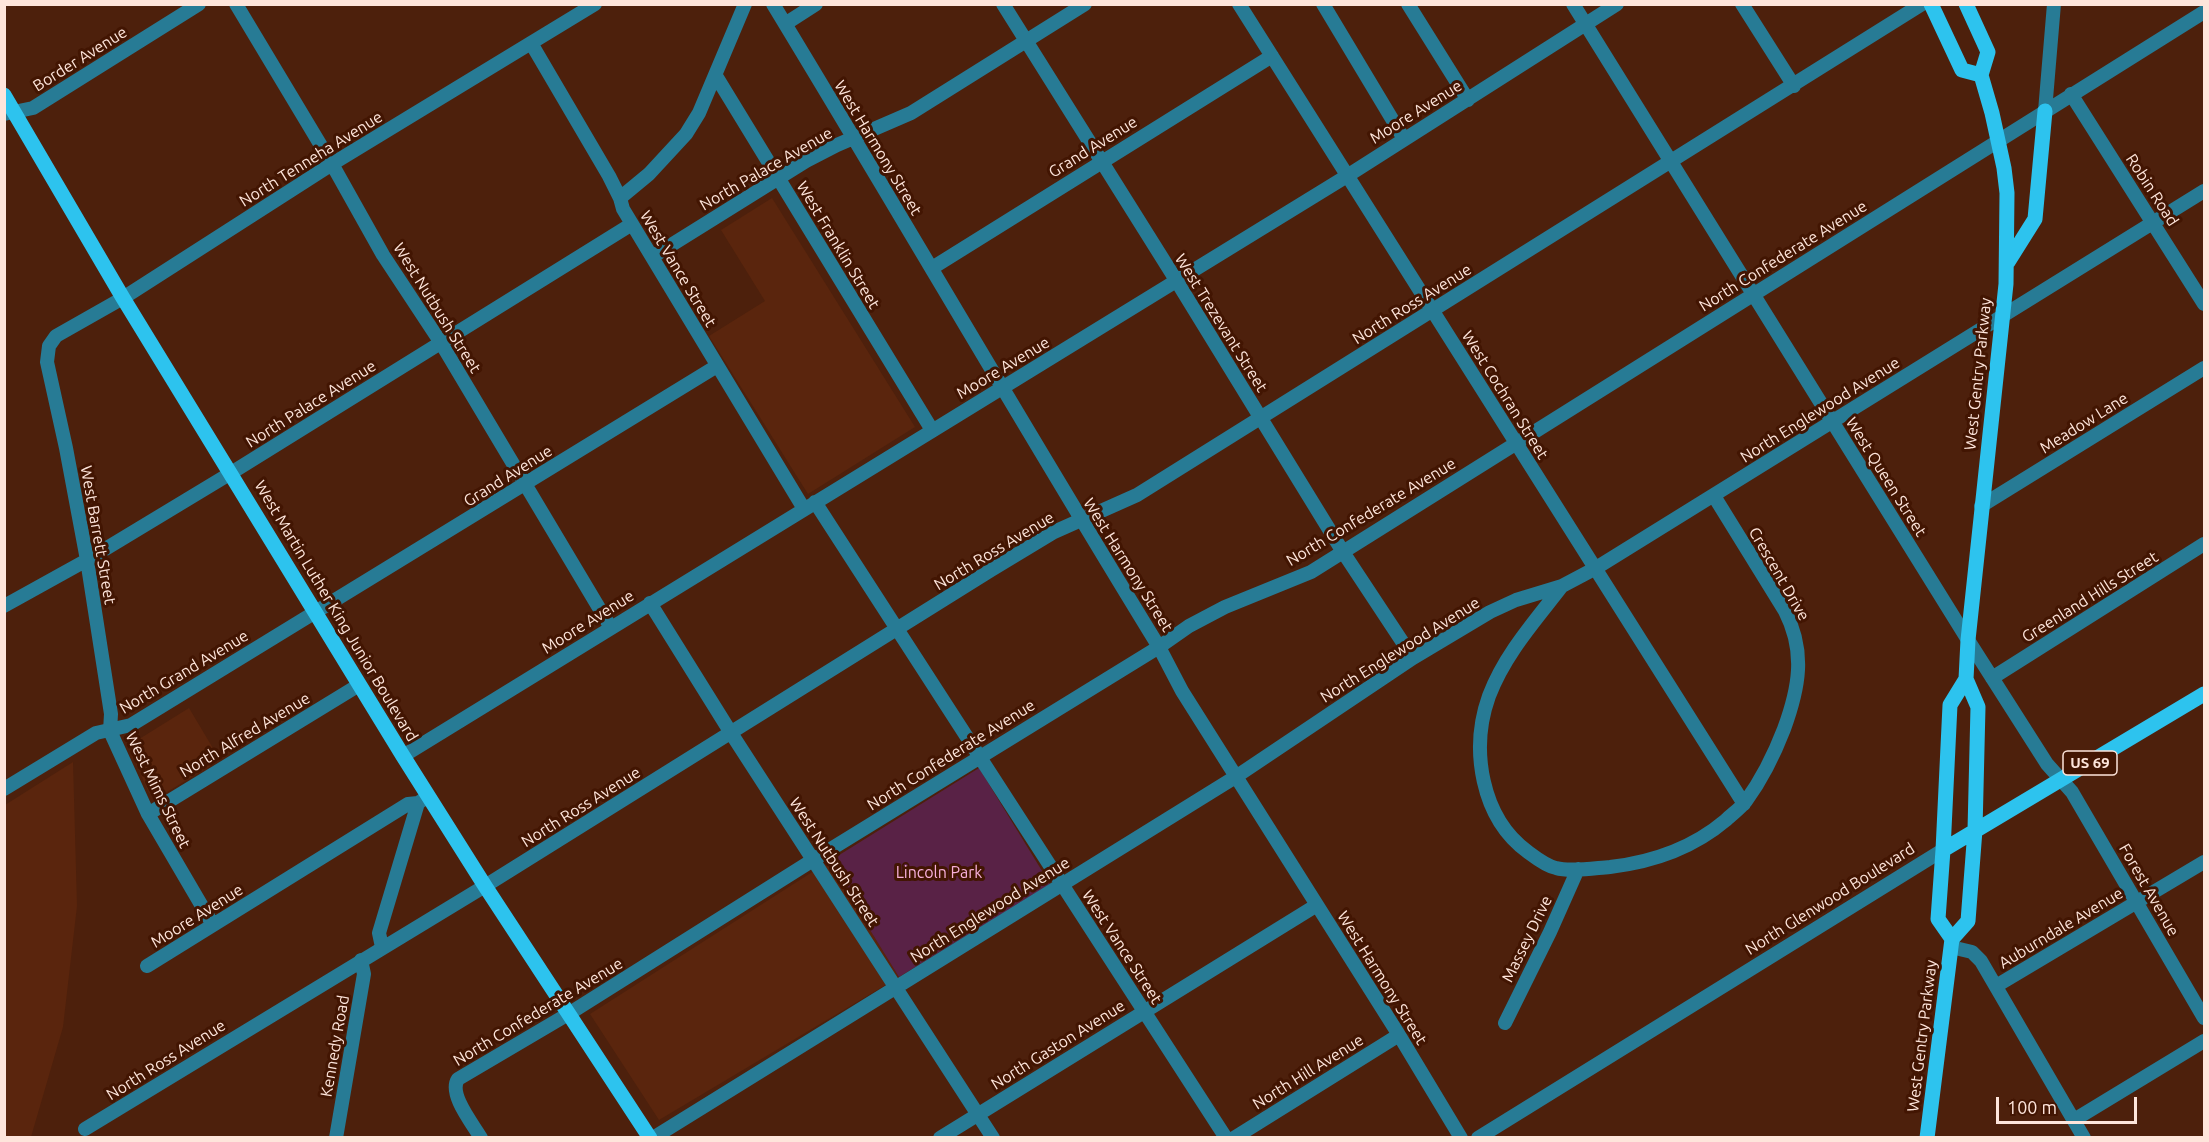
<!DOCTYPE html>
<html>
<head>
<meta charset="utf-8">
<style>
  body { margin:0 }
  #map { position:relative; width:2209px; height:1142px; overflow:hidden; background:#4d200c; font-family:Ubuntu,sans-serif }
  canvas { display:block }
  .frame { position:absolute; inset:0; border:6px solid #fee5db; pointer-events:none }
  .scale { position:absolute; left:1996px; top:1097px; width:141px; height:27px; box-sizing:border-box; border:3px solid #fee5db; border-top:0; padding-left:8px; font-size:18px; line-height:21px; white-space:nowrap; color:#fee5db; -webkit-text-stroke:4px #421502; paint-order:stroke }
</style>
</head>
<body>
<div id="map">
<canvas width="2209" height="1142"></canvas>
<div class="frame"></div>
<div class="scale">100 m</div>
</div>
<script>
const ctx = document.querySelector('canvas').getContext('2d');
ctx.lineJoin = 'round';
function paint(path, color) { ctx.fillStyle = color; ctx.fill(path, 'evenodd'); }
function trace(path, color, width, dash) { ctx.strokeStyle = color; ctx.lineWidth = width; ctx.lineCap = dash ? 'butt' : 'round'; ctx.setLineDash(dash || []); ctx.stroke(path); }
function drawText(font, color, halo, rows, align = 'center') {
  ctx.font = font + ' Ubuntu,sans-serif'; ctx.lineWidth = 6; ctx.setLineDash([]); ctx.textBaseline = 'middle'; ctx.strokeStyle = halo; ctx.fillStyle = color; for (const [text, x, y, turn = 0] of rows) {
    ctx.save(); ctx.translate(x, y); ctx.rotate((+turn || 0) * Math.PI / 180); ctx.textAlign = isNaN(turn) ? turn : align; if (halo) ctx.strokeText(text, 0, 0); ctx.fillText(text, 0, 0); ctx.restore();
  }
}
paint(new Path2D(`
  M772,198l143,229 -107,67 -99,-158 56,-35 -44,-71z
  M189,708l31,52 -58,35 -4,-7 -9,5 -21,-47z
  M73,762l4,144 -14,121 -32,110h-26v-332z
  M828,862l71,115 -240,143 -69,-106z`), '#5a250d');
paint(new Path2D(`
  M979,768l71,116 -151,93 -71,-115z`), '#592246');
trace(new Path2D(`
  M236,4l96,160 51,91 58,88 170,285
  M773,4c130,214 255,430 386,643l23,44 217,344 62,103
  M1003,4l173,276 167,272 70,106
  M1239,4l505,800
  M1323,4l81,135
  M1408,4l60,96
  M1573,4l395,636 79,124 25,28 132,226
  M1742,4l52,82
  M785,24l31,-20
  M531,43l78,133 11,22 3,11 181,300
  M716,76l216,354
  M2071,94l133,210
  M2045,111l9,-107
  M4,114l29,-6 166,-104
  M620,198l29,-24 37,-40 13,-21 46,-109
  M652,257l154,-96 31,-16 74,-32 174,-109
  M932,268l340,-212
  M815,502l411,636
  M1981,506l223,-138
  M1562,586c-27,35 -57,68 -73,110 -19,53 -8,122 39,156 8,6 18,14 28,16 14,4 39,0 54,-1 43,-5 83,-19 116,-47 6,-6 15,-12 20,-19 16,-22 28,-46 38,-72 15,-41 22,-77 1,-118l-71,-115
  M650,603l81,130 262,405
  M4,606l83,-46 144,-87 401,-249
  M1992,678l212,-134
  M403,756l944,-580 270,-172
  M4,789l92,-56 35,-8 586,-359
  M148,814l211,-129
  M213,925l-65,-111 -38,-83 1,-17 -24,-154 -21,-112 -19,-86 2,-16 7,-10 67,-38 209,-134 263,-160
  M382,947l-3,-14 39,-130 6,-4
  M1951,947l21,5 9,9 103,177
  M147,966l261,-162 10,-1
  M1996,986l208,-124
  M1505,1023l45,-91 28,-63
  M2074,1120l130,-79
  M85,1129l400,-243 506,-316 63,-38 83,-37 785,-491
  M336,1138l28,-164 -3,-14
  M481,1138c-8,-14 -33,-44 -23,-59l112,-66 243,-153 346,-213 30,-21 36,-19 86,-35 893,-560
  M653,1138l584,-362 176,-118 77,-46 26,-12 46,-14 34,-18 608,-377
  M940,1138l377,-233
  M1234,1138l165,-103
  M1478,1138l465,-288`), '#277b95', 14);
trace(new Path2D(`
  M1931,4l31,66 19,5
  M4,95l119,203 280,458 82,130 165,252
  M2008,262l27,-43 10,-108
  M1943,850l261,-156
  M1952,939l-14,-20 5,-69 7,-145 16,-26
  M1927,1138l25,-199 16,-18 7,-91 3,-123 -12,-28 2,-39 38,-356 1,-91 -3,-25 -12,-55 -11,-38 7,-23 -22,-48`), '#2dc3ee', 15);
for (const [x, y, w] of [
  [2090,763,54]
]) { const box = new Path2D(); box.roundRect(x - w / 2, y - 12, w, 24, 4.5); ctx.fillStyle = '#421502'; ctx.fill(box); trace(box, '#fee5db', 1.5); }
drawText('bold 15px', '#fee5db', null, [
  ["US 69",2090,763]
]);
drawText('16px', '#fee5db', '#421502', [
  ["Border Avenue",80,59,-32],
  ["Moore Avenue",1416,112,-32],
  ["Grand Avenue",1093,147,-32],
  ["West Harmony Street",878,148,59],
  ["North Tenneha Avenue",311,159,-32],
  ["North Palace Avenue",766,169,-30],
  ["Robin Road",2152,190,57],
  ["West Franklin Street",838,245,59],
  ["North Confederate Avenue",1783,256,-32],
  ["West Vance Street",678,269,59],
  ["North Ross Avenue",1412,304,-32],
  ["West Nutbush Street",437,308,58],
  ["West Trezevant Street",1221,323,58],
  ["Moore Avenue",1003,368,-31],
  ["West Gentry Parkway",1978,374,-84],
  ["West Cochran Street",1505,395,58],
  ["North Palace Avenue",311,404,-32],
  ["North Englewood Avenue",1820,410,-32],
  ["Meadow Lane",2084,423,-32],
  ["Grand Avenue",508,476,-32],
  ["West Queen Street",1886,477,58],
  ["North Confederate Avenue",1371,512,-31],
  ["West Barrett Street",98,535,80],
  ["North Ross Avenue",994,551,-31],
  ["West Harmony Street",1128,565,58],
  ["Crescent Drive",1779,574,60],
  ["Greenland Hills Street",2090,597,-32],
  ["West Martin Luther King Junior Boulevard",336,611,59],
  ["Moore Avenue",588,622,-32],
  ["North Englewood Avenue",1400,650,-32],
  ["North Grand Avenue",184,672,-31],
  ["North Alfred Avenue",245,735,-31],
  ["North Confederate Avenue",951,755,-32],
  ["West Mims Street",158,790,64],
  ["North Ross Avenue",581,807,-32],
  ["West Nutbush Street",834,862,57],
  ["Forest Avenue",2149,890,60],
  ["North Glenwood Boulevard",1830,899,-32],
  ["North Englewood Avenue",990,910,-32],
  ["Moore Avenue",197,916,-32],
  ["Auburndale Avenue",2061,928,-31],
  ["Massey Drive",1527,939,-64],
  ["West Vance Street",1122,947,57],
  ["West Harmony Street",1382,978,58],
  ["North Confederate Avenue",538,1012,-31],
  ["West Gentry Parkway",1922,1036,-83],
  ["North Gaston Avenue",1058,1045,-32],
  ["Kennedy Road",335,1046,-80],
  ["North Ross Avenue",166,1060,-32],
  ["North Hill Avenue",1308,1072,-32]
]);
drawText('16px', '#f7b0db', '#421502', [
  ["Lincoln Park",939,873]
]);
</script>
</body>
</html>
